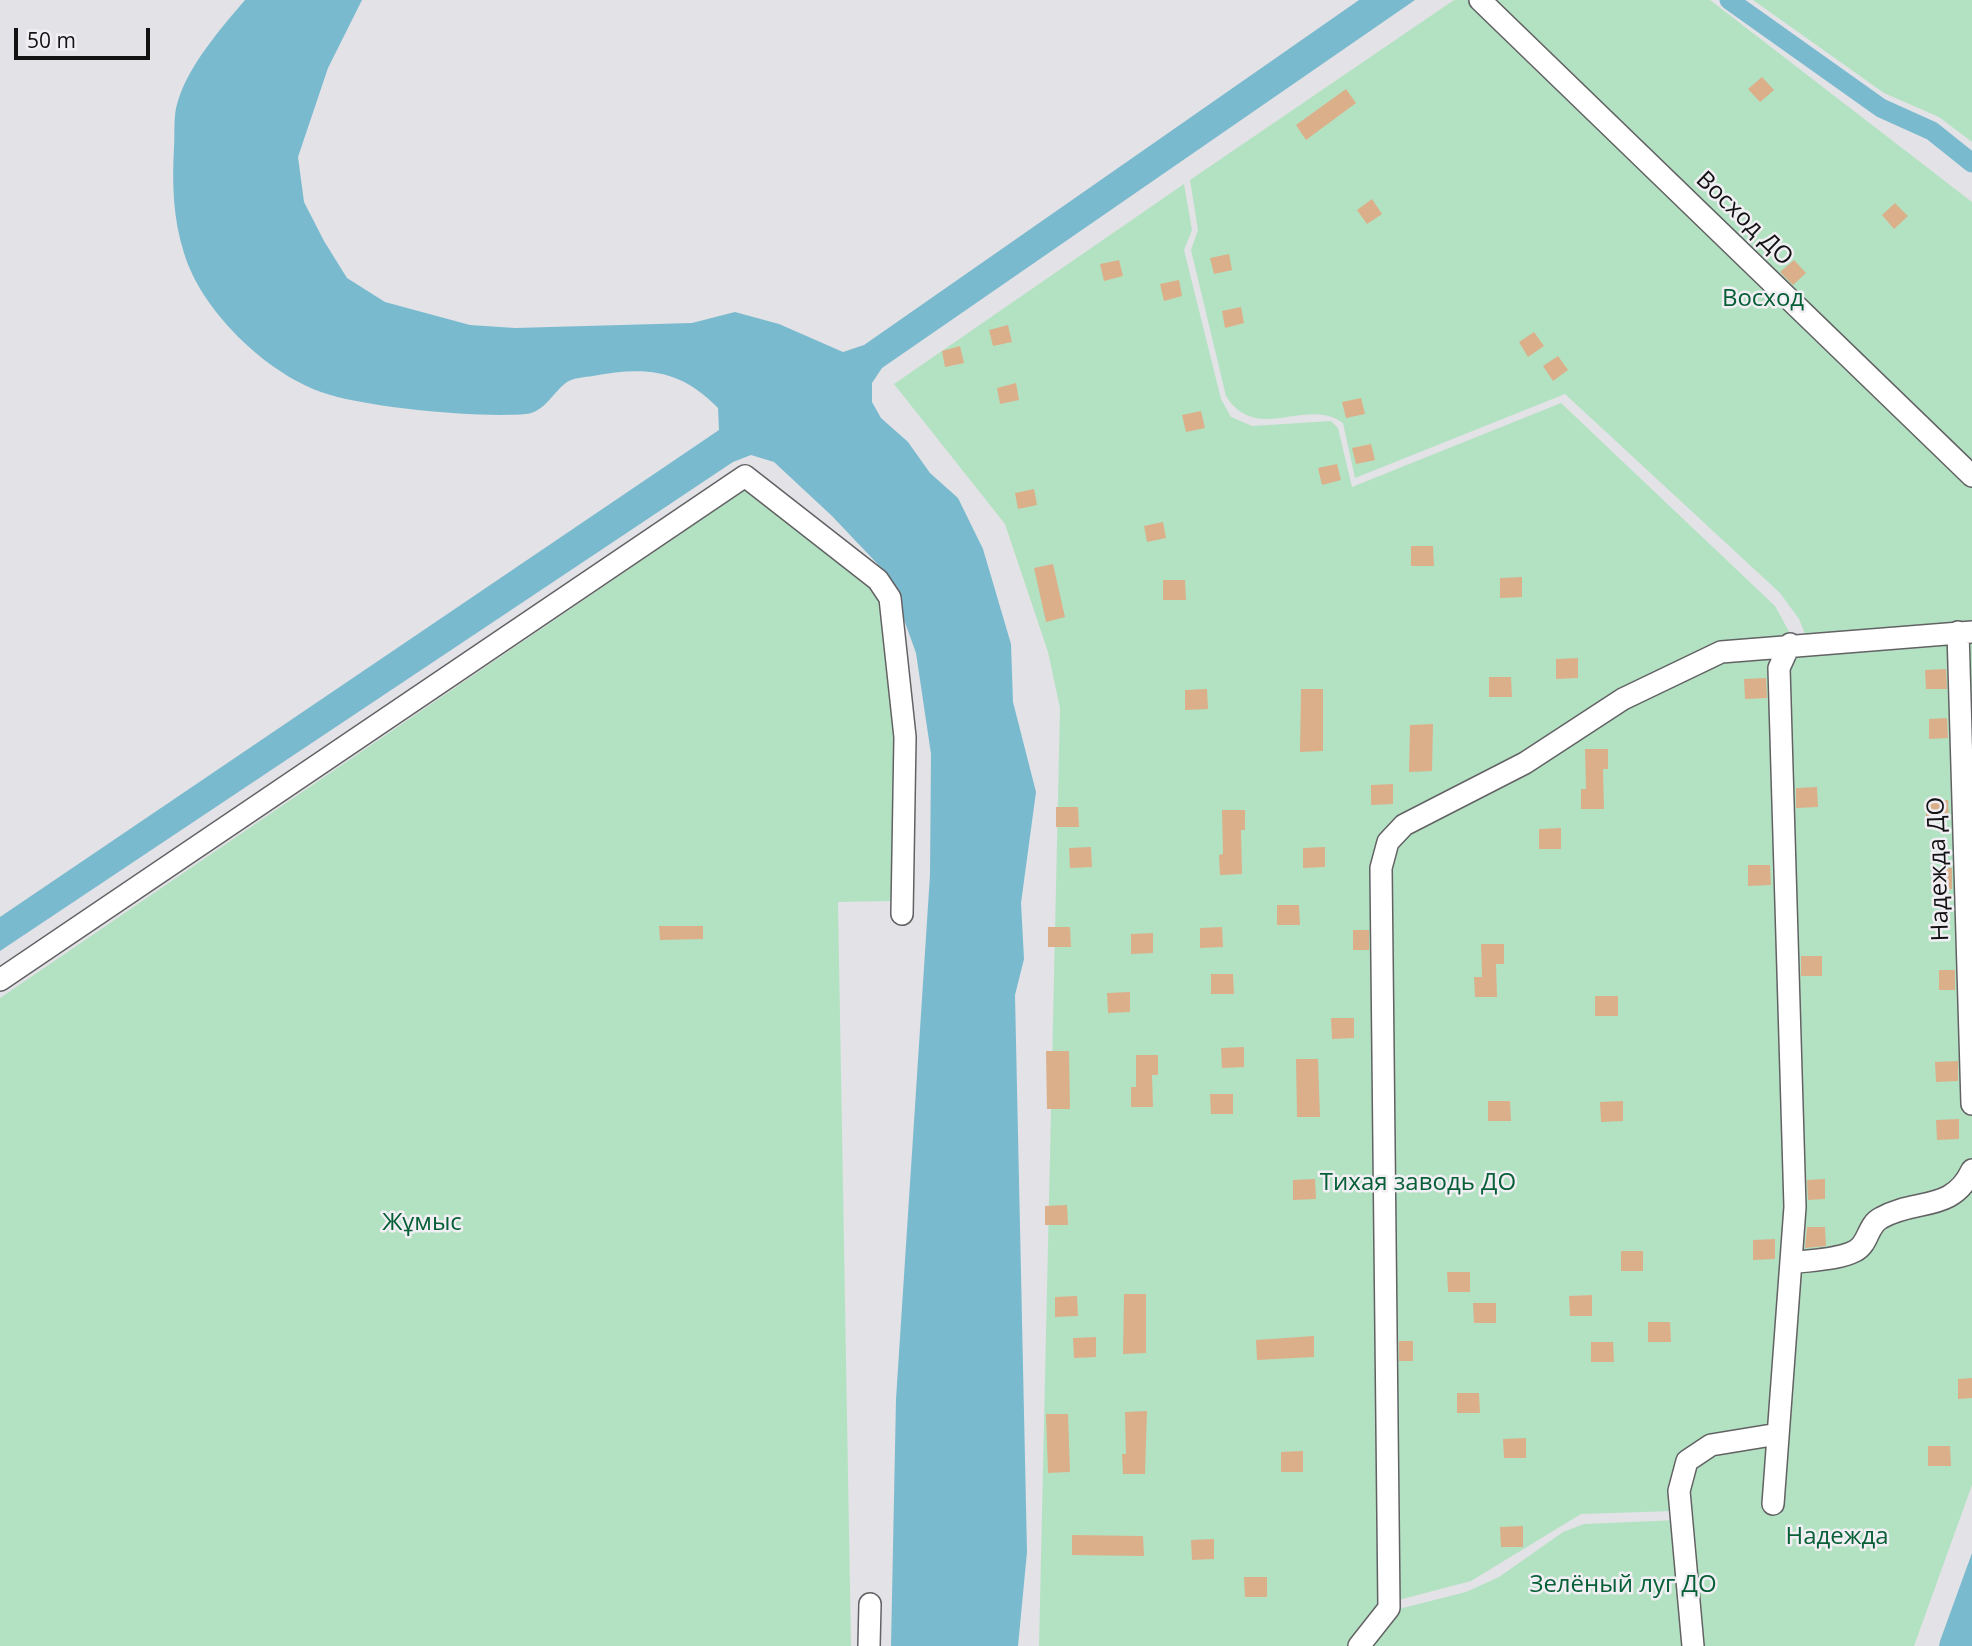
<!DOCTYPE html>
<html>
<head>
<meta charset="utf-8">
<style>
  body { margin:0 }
  #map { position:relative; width:1972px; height:1646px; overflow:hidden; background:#e3e2e6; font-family:"Open Sans",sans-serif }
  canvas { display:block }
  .scale { position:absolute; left:14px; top:28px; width:136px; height:32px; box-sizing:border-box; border:4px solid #131213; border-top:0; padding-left:9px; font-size:21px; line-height:24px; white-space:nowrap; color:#131213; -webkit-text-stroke:5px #f1eff3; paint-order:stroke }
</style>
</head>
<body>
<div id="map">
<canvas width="1972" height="1646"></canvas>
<div class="scale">50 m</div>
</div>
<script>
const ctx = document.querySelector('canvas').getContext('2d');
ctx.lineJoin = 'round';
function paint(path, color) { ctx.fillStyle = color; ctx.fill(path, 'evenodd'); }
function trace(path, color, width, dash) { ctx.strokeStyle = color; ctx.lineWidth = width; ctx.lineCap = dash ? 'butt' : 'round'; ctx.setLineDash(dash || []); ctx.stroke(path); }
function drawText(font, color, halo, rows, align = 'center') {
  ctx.font = font + ' "Open Sans",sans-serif'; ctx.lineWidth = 5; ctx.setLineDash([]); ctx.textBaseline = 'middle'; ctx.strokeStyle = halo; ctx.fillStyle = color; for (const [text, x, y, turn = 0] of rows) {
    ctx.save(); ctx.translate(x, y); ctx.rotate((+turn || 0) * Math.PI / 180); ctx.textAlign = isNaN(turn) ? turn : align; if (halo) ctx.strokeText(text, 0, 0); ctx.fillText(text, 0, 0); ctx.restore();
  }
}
paint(new Path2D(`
  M1454,0h256l262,202v425l-165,12 -8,-20 -19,-26 -215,-199 -210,84 -12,-55c-37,-27 -86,22 -117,-27l-35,-146 7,-20 -8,-50z
  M1753,0h219v142l-33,-25 -55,-24z
  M1184,184l8,46 -8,20 37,149 10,18 21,9 79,-5 7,7 14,59 209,-84 214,203 17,31 -17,18 13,564 -16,209 -89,27 -10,56 -92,3 -110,67 -76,20 -46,45h-310l21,-938 -12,-56 -43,-128 -111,-140z
  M745,490l121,94 16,20 14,136 -3,161 -55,1 13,744h-851v-648z
  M1972,637v848l-58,161h-216l-13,-152 8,-28 20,-13 72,-11 2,-775 9,-15z
  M1679,1520l11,126h-325l26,-35 75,-19 33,-15 64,-45 21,-8z`), '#b3e2c3');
paint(new Path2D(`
  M245,0h117l-34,68 -30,89 6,45 20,39 23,37 38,24 85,23 45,3 177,-5 43,-11 44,12 64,28 21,-7 495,-345h56l-533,368 -10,15v19l9,16 27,24 22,31 28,25 25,51 28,95 2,58 23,90 -15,111 3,56 -9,36 12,557 -9,94h-127l5,-247 34,-524 1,-121 -15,-101 -28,-78 -56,-59 -58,-54 -23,-7 -18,7 -733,489v-34l719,-487 -1,-22c-37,-39 -74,-42 -125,-32 -8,1 -20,2 -26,6 -14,10 -22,30 -41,32 -47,4 -160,-6 -205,-22 -56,-20 -120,-82 -137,-139 -11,-35 -12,-69 -10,-105 1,-14 -1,-34 4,-47 10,-35 44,-74 67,-101z
  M1972,1553v93h-33l1,-5z`), '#7abacf');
trace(new Path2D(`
  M1729,0l152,108 51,23 40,32`), '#7abacf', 19);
paint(new Path2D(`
  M1762,77l12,13 -14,12 -12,-13z
  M1346,89l10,14 -50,37 -10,-15z
  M1372,199l10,15 -15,10 -10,-14z
  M1895,203l13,13 -14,13 -12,-14z
  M1229,254l3,16 -18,4 -4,-16z
  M1119,260l4,16 -19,5 -4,-17z
  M1794,260l12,13 -13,12 -13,-13z
  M1179,280l3,16 -18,5 -4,-17z
  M1241,307l3,16 -19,5 -3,-17z
  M1008,325l4,17 -19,4 -4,-16z
  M1534,332l10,14 -16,11 -9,-15z
  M960,346l4,17 -19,4 -3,-16z
  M1558,356l10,14 -15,11 -10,-15z
  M1016,383l3,17 -19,4 -3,-16z
  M1361,398l4,16 -19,4 -4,-16z
  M1201,411l4,17 -19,4 -4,-17z
  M1371,444l4,16 -19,4 -4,-16z
  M1337,464l4,16 -19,5 -4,-17z
  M1034,489l3,16 -19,4 -3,-16z
  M1163,522l3,16 -19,4 -3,-16z
  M1411,546h22l1,20h-23z
  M1053,564l12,53 -19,5 -12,-54z
  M1522,577v20l-22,1v-20z
  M1163,580h22l1,20h-23z
  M1578,658v20l-22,1v-20z
  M1946,669l1,20h-21l-1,-19z
  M1489,677h22l1,20h-23z
  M1766,678l1,20 -22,1 -1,-20z
  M1207,689l1,20 -23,1v-20z
  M1301,689h22v62l-23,1z
  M1947,718l1,20 -19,1v-20z
  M1433,724l-1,47 -23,1 1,-47z
  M1585,749h23v20h-5l1,40h-23v-20h5z
  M1393,784v20l-22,1v-20z
  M1817,787l1,20 -22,1v-20z
  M1948,800l1,20 -23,1v-20z
  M1056,807h22l1,20h-23z
  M1222,810h23v20h-4l1,44 -22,1 -1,-20 4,-1z
  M1561,828v21h-22v-20z
  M1091,847l1,20 -22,1 -1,-20z
  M1325,847v20l-22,1v-20z
  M1748,865h22l1,20 -23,1z
  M1952,868v21h-19v-20z
  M1277,905h22l1,20h-23z
  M659,926h44v13l-43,1z
  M1048,927h22l1,20h-23z
  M1222,927l1,20 -23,1v-20z
  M1353,930h16v20h-16z
  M1153,933v20l-22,1v-20z
  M1481,944h23v20h-8l1,33h-22l-1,-20h8z
  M1801,956h21v20h-21z
  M1939,970h16v20h-16z
  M1211,974h22l1,20h-23z
  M1130,992v20l-22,1 -1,-20z
  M1595,996h23v20h-23z
  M1331,1018h23v20l-22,1z
  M1244,1047v20l-22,1 -1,-20z
  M1046,1051h23l1,58h-23z
  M1136,1055h22v20h-6l1,32h-22v-20h5z
  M1296,1059h22l2,58h-23z
  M1958,1061v20l-22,1 -1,-20z
  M1210,1094h23v20h-22z
  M1488,1101h22l1,20h-23z
  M1623,1101v20l-22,1 -1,-20z
  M1959,1119v20l-22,1 -1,-20z
  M1315,1179l1,20 -23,1v-20z
  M1825,1179v20l-17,1 -1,-20z
  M1067,1205l1,20h-23v-19z
  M1807,1227h18l1,19 -21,2z
  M1775,1239v20l-22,1v-20z
  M1621,1251h22v20h-22z
  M1447,1272h23v20h-22z
  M1124,1294h22v59l-23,1z
  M1592,1295v21h-22l-1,-20z
  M1077,1296l1,20 -23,1v-20z
  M1473,1303h23v20h-22z
  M1648,1322h22l1,20h-23z
  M1314,1336v21l-57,3 -1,-20z
  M1096,1337v20l-22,1 -1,-20z
  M1399,1341h14v20h-14z
  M1591,1342h22l1,20h-23z
  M1972,1378v20l-14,1v-20z
  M1457,1393h22l1,20h-23z
  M1147,1411l-2,63h-22l-1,-20h4l-1,-42z
  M1046,1414h22l2,58 -22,1z
  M1526,1438v20h-22l-1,-19z
  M1928,1446h22l1,20h-23z
  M1303,1451v21h-22v-20z
  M1523,1526v21h-22l-1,-20z
  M1072,1535l71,1 1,20 -72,-1z
  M1214,1539v20l-22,1 -1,-20z
  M1244,1577h23v20h-22z`), '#dbaf8a');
const minor = new Path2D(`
  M1480,0l492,476
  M1958,632l14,472
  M0,980l745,-504 133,104 12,18 15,139 -3,177
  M1791,1263c19,-3 47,-3 64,-12 14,-7 12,-26 26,-33 35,-20 71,-5 91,-48
  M1773,1504l22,-297 -16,-539 11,-24
  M869,1646l1,-42
  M1359,1646l30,-38 -8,-740 7,-26 16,-17 121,-62 98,-64 98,-47 251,-20
  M1693,1646l-14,-155 8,-30 24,-16 67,-11`);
trace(minor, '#626164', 24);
trace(minor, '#fff', 21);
drawText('24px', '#131213', '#f1eff3', [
  ["Восход ДО",1744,219,44],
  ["Надежда ДО",1939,869,-92]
]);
drawText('24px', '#065f37', '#f1eff3', [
  ["Восход",1763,299],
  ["Тихая заводь ДО",1418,1183],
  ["Жұмыс",422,1223],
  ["Надежда",1837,1537],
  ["Зелёный луг ДО",1623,1585]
]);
</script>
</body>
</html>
